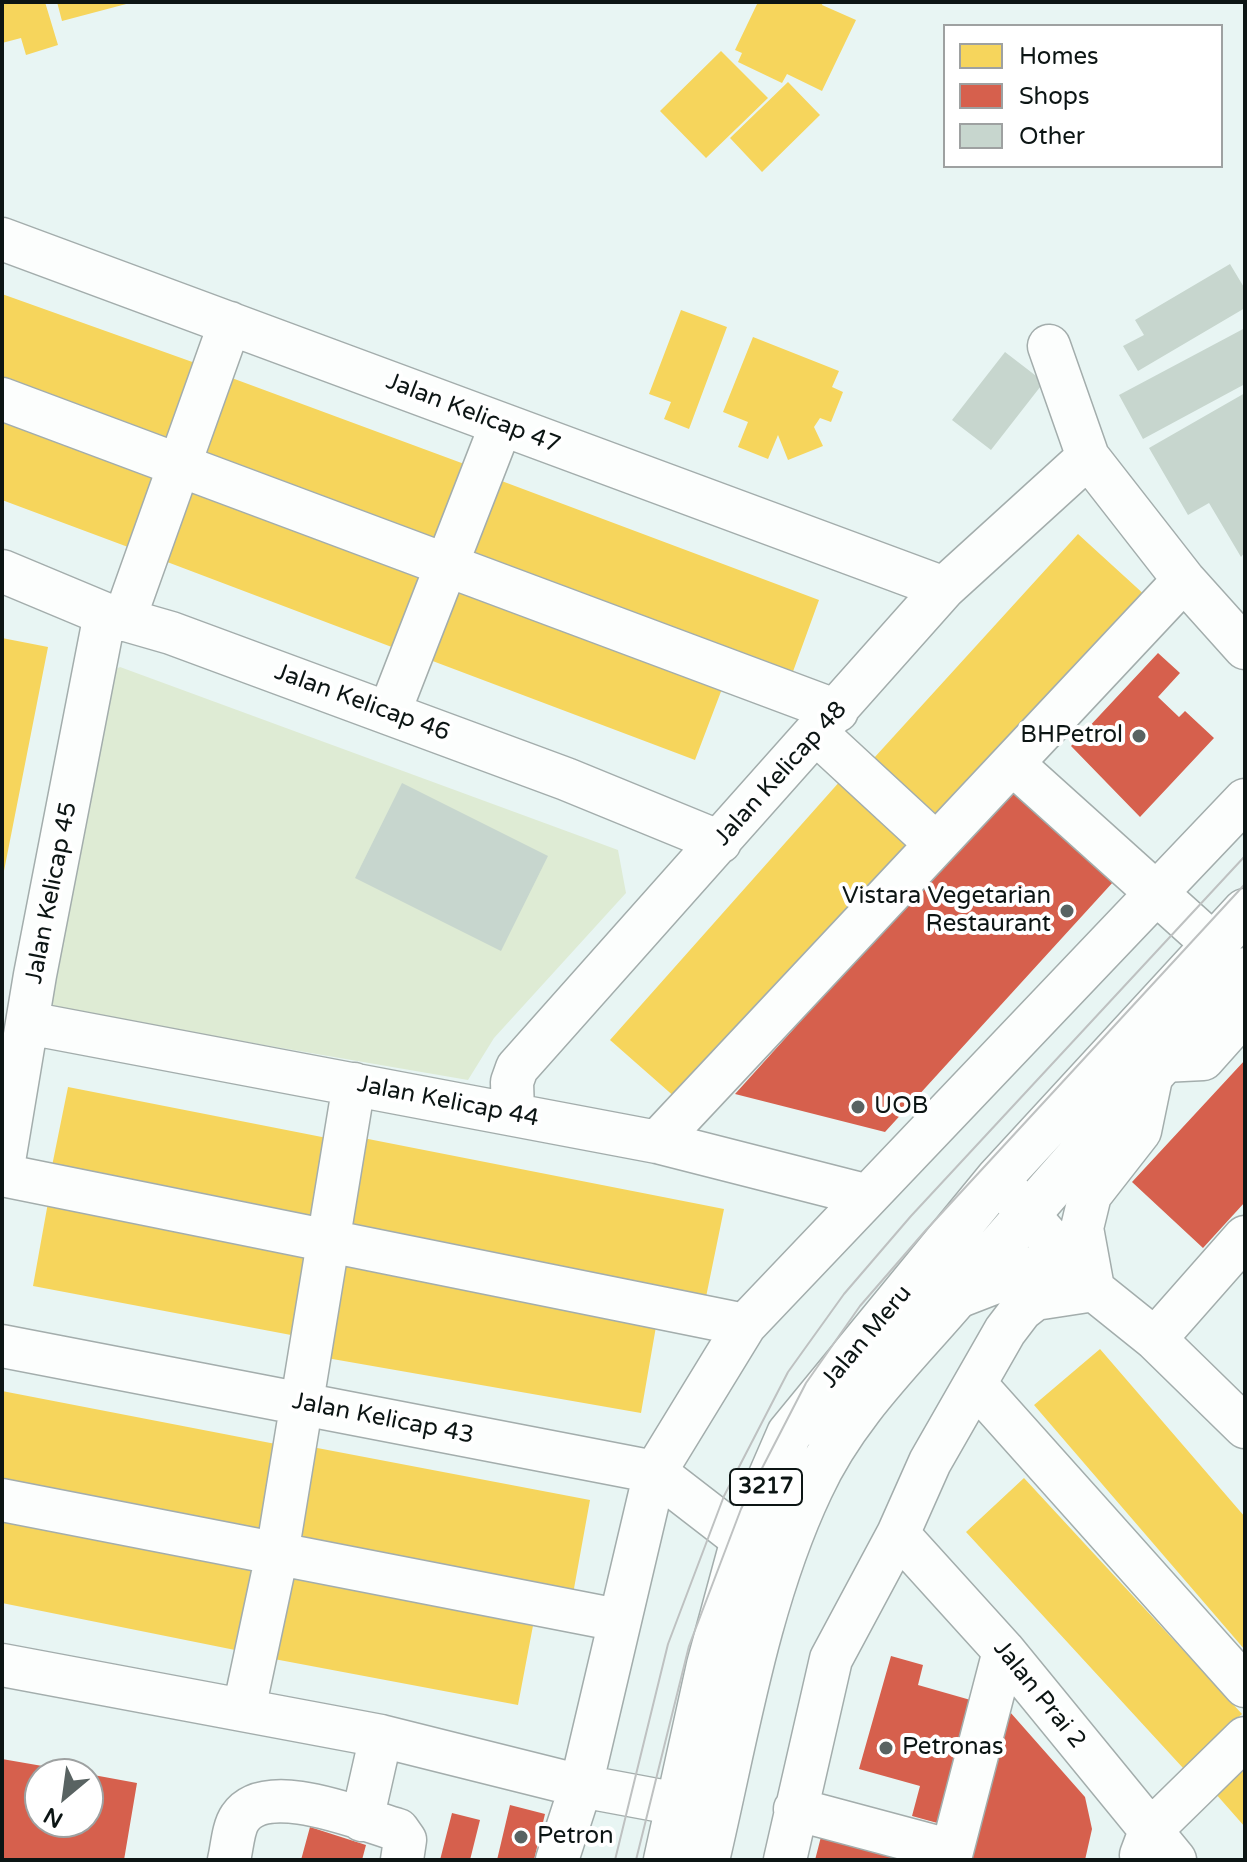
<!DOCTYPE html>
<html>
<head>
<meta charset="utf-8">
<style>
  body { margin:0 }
  #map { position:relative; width:1247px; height:1862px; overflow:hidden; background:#e8f5f3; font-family:"Varela Round",sans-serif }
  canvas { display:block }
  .frame { position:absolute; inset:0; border:4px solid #0c1514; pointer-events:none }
  .legend { position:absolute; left:943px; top:24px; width:280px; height:144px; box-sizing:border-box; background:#fff; border:2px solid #9ea1a1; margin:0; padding:10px 14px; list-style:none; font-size:24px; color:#0c1514 }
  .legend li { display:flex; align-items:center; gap:16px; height:40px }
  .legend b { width:40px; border:2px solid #9ea1a1 }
  .north { position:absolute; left:24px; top:1758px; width:80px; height:80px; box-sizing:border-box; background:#fff; border:2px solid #9ea1a1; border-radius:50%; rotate:209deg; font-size:22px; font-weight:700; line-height:32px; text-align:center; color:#0c1514 }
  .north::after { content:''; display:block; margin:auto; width:28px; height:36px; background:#596362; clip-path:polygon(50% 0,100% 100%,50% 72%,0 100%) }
</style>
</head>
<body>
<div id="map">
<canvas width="1247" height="1862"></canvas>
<div class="frame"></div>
<ul class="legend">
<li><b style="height:22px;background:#f6d55c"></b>Homes</li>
<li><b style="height:22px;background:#d6604d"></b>Shops</li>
<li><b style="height:22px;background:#c7d6ce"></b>Other</li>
</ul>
<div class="north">N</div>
</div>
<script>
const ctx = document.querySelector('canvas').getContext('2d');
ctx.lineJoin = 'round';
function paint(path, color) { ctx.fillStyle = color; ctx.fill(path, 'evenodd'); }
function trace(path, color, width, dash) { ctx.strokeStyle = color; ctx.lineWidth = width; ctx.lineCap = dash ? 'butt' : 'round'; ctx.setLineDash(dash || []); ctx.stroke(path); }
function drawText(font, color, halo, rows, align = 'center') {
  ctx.font = font + ' "Varela Round",sans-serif'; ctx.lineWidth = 8; ctx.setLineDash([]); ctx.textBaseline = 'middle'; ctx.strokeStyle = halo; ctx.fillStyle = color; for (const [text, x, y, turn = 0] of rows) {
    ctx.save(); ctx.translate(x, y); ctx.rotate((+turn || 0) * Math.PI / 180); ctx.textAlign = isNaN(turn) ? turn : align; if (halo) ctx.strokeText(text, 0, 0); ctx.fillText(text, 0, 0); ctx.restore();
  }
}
paint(new Path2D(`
  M120,667l498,183 8,43 -132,145 -26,42 -431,-74 64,-329z`), '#deebd4');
paint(new Path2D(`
  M2,2h43l13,43 -32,10 -5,-17 -19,5z
  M57,2h73v1l-68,18z
  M758,2h65l-1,3 34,15 -34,71 -35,-17 -5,9 -44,-21 4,-9 -7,-3z
  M721,51l47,47 -62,60 -46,-47z
  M788,82l32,33 -58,57 -32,-34z
  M2,294l196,70 -28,80 -168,-60z
  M681,310l46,17 -38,102 -25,-10 7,-17 -22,-8z
  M753,337l86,34 -7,16 11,5 -12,30 -11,-4 -6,9 9,19 -35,14 -10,-25 -10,24 -30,-12 10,-25 -25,-10z
  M221,374l246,91 -30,81 -245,-92z
  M2,413l154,58 -28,76 -126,-47z
  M184,476l243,92 -30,81 -243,-92z
  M491,477l328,123 -28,77 -329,-123z
  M1078,534l69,63 -204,223 -69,-62z
  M452,578l273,103 -30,79 -273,-103z
  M2,638l46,9 -45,229h-1z
  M849,771l75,66 -239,269 -75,-66z
  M68,1087l259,51 -16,84 -260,-51z
  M358,1137l366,72 -18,88 -365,-71z
  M49,1197l258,49 -16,89 -258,-49z
  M338,1258l320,57 -17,98 -320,-56z
  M1100,1349l145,168v133l-211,-245z
  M2,1391l284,55 -18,91 -266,-51z
  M312,1447l278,53 -17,94 -278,-52z
  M1024,1478l218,236 -59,54 -217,-236z
  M2,1510l261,52 -18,90 -243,-49z
  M290,1569l245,46 -17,90 -244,-46z
  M1245,1753v74l-37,-42z`), '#f6d55c');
paint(new Path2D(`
  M1158,653l22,20 -22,24 21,20 6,-6 29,27 -74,79 -69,-71z
  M1011,788l103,93 -229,251 -150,-38z
  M1245,1060v142l-42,46 -71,-66z
  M891,1656l32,9 -5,20 56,16 -33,123 -29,-8 8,-30 -61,-17z
  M995,1695l90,102 7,32 -7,31h-122z
  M2,1759l75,13 -37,2v48h48v-48l49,9 -13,77h-122z
  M510,1805l35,9 -11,46h-37z
  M452,1813l28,7 -10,40h-30z
  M310,1827l56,18 -4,15h-61z
  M822,1833l110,27h-117z`), '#d6604d');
paint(new Path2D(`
  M1230,264l15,25v19l-107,63 -15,-25 21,-11 -9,-15z
  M1245,328v56l-102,55 -24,-44z
  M1005,352l39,30 -53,68 -39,-30z
  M1245,393v159l-4,5 -32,-54 -21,12 -39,-67z
  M402,783l146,73 -47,95 -146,-73z`), '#c7d6ce');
const minor = new Path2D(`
  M2,239l942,349
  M1049,346l39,111 96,123 61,68
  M2,399l835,312
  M2,571l103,43 66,19 395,146 154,63
  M124,620l106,-297
  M389,713l112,-288
  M817,734l118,109
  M1013,764l201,181
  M28,1023l629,119 208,53
  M1163,1061l40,-2 42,-47
  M513,1114l-1,-32 5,-14 427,-480 144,-131
  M657,1142l527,-562
  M2,1173l33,-198 70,-361
  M2,1175l743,150
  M1006,1189l88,101 61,49 90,88
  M1093,1288l-11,-60 8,-33 50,-64 12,-58
  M955,1298l80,-31 54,21
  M1155,1339l90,-102
  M2,1346l653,126 88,68
  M975,1384l270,302
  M2,1500l616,120
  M898,1534l106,117 171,209
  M2,1665l379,71 200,50 97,18
  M244,1709l33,-155 77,-470
  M795,1809l157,42 52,-200
  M362,1820l19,-84
  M1141,1855l9,-24 95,-93
  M229,1860c3,-12 4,-32 11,-42 26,-39 120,1 158,12l7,10 -3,20
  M557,1860l24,-74 74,-314 90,-147 500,-525
  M785,1860l46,-201 67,-125 32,-72 75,-131 16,-21 14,-11 59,-9`);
const highway = new Path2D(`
  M666,1860l43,-195 34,-125 46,-106 209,-255 247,-268
  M707,1860c29,-123 50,-258 104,-372 34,-74 93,-130 146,-192 94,-110 191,-218 288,-326`);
trace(minor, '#a3adac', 45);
trace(highway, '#a3adac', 47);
trace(minor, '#fcfefd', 42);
trace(highway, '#fcfefd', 44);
trace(new Path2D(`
  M615,1860l53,-216 56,-148 64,-124 56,-78 67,-78 334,-360
  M636,1860l53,-214 52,-137 65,-126 54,-77 66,-76 319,-346`), '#bec1c1', 2);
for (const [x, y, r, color] of [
  [1139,736,8,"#596362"],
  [1067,911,8,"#596362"],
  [858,1107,8,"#596362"],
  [886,1748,8,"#596362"],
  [521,1837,8,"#596362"]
]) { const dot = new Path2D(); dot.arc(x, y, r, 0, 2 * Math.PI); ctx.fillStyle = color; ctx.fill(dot); trace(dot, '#fff', 3); }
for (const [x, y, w] of [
  [766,1487,72]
]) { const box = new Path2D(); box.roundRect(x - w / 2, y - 18, w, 36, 6); ctx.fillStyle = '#fff'; ctx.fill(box); trace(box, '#0c1514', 2); }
drawText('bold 22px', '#0c1514', null, [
  ["3217",766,1487]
]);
drawText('24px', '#0c1514', '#fff', [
  ["Jalan Kelicap 47",473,414,21],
  ["Jalan Kelicap 46",362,703,20],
  ["Jalan Kelicap 48",781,774,-48],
  ["Jalan Kelicap 45",52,893,-79],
  ["Jalan Kelicap 44",448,1102,11],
  ["Jalan Meru",867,1337,-50],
  ["Jalan Kelicap 43",383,1419,11],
  ["Jalan Prai 2",1039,1695,51]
]);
drawText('24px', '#0c1514', '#fff', [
  ["BHPetrol",1123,736,"right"],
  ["Vistara Vegetarian",1051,897,"right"],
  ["Restaurant",1051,925,"right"],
  ["UOB",874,1107],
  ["Petronas",902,1748],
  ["Petron",537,1837]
], 'left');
</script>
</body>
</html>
